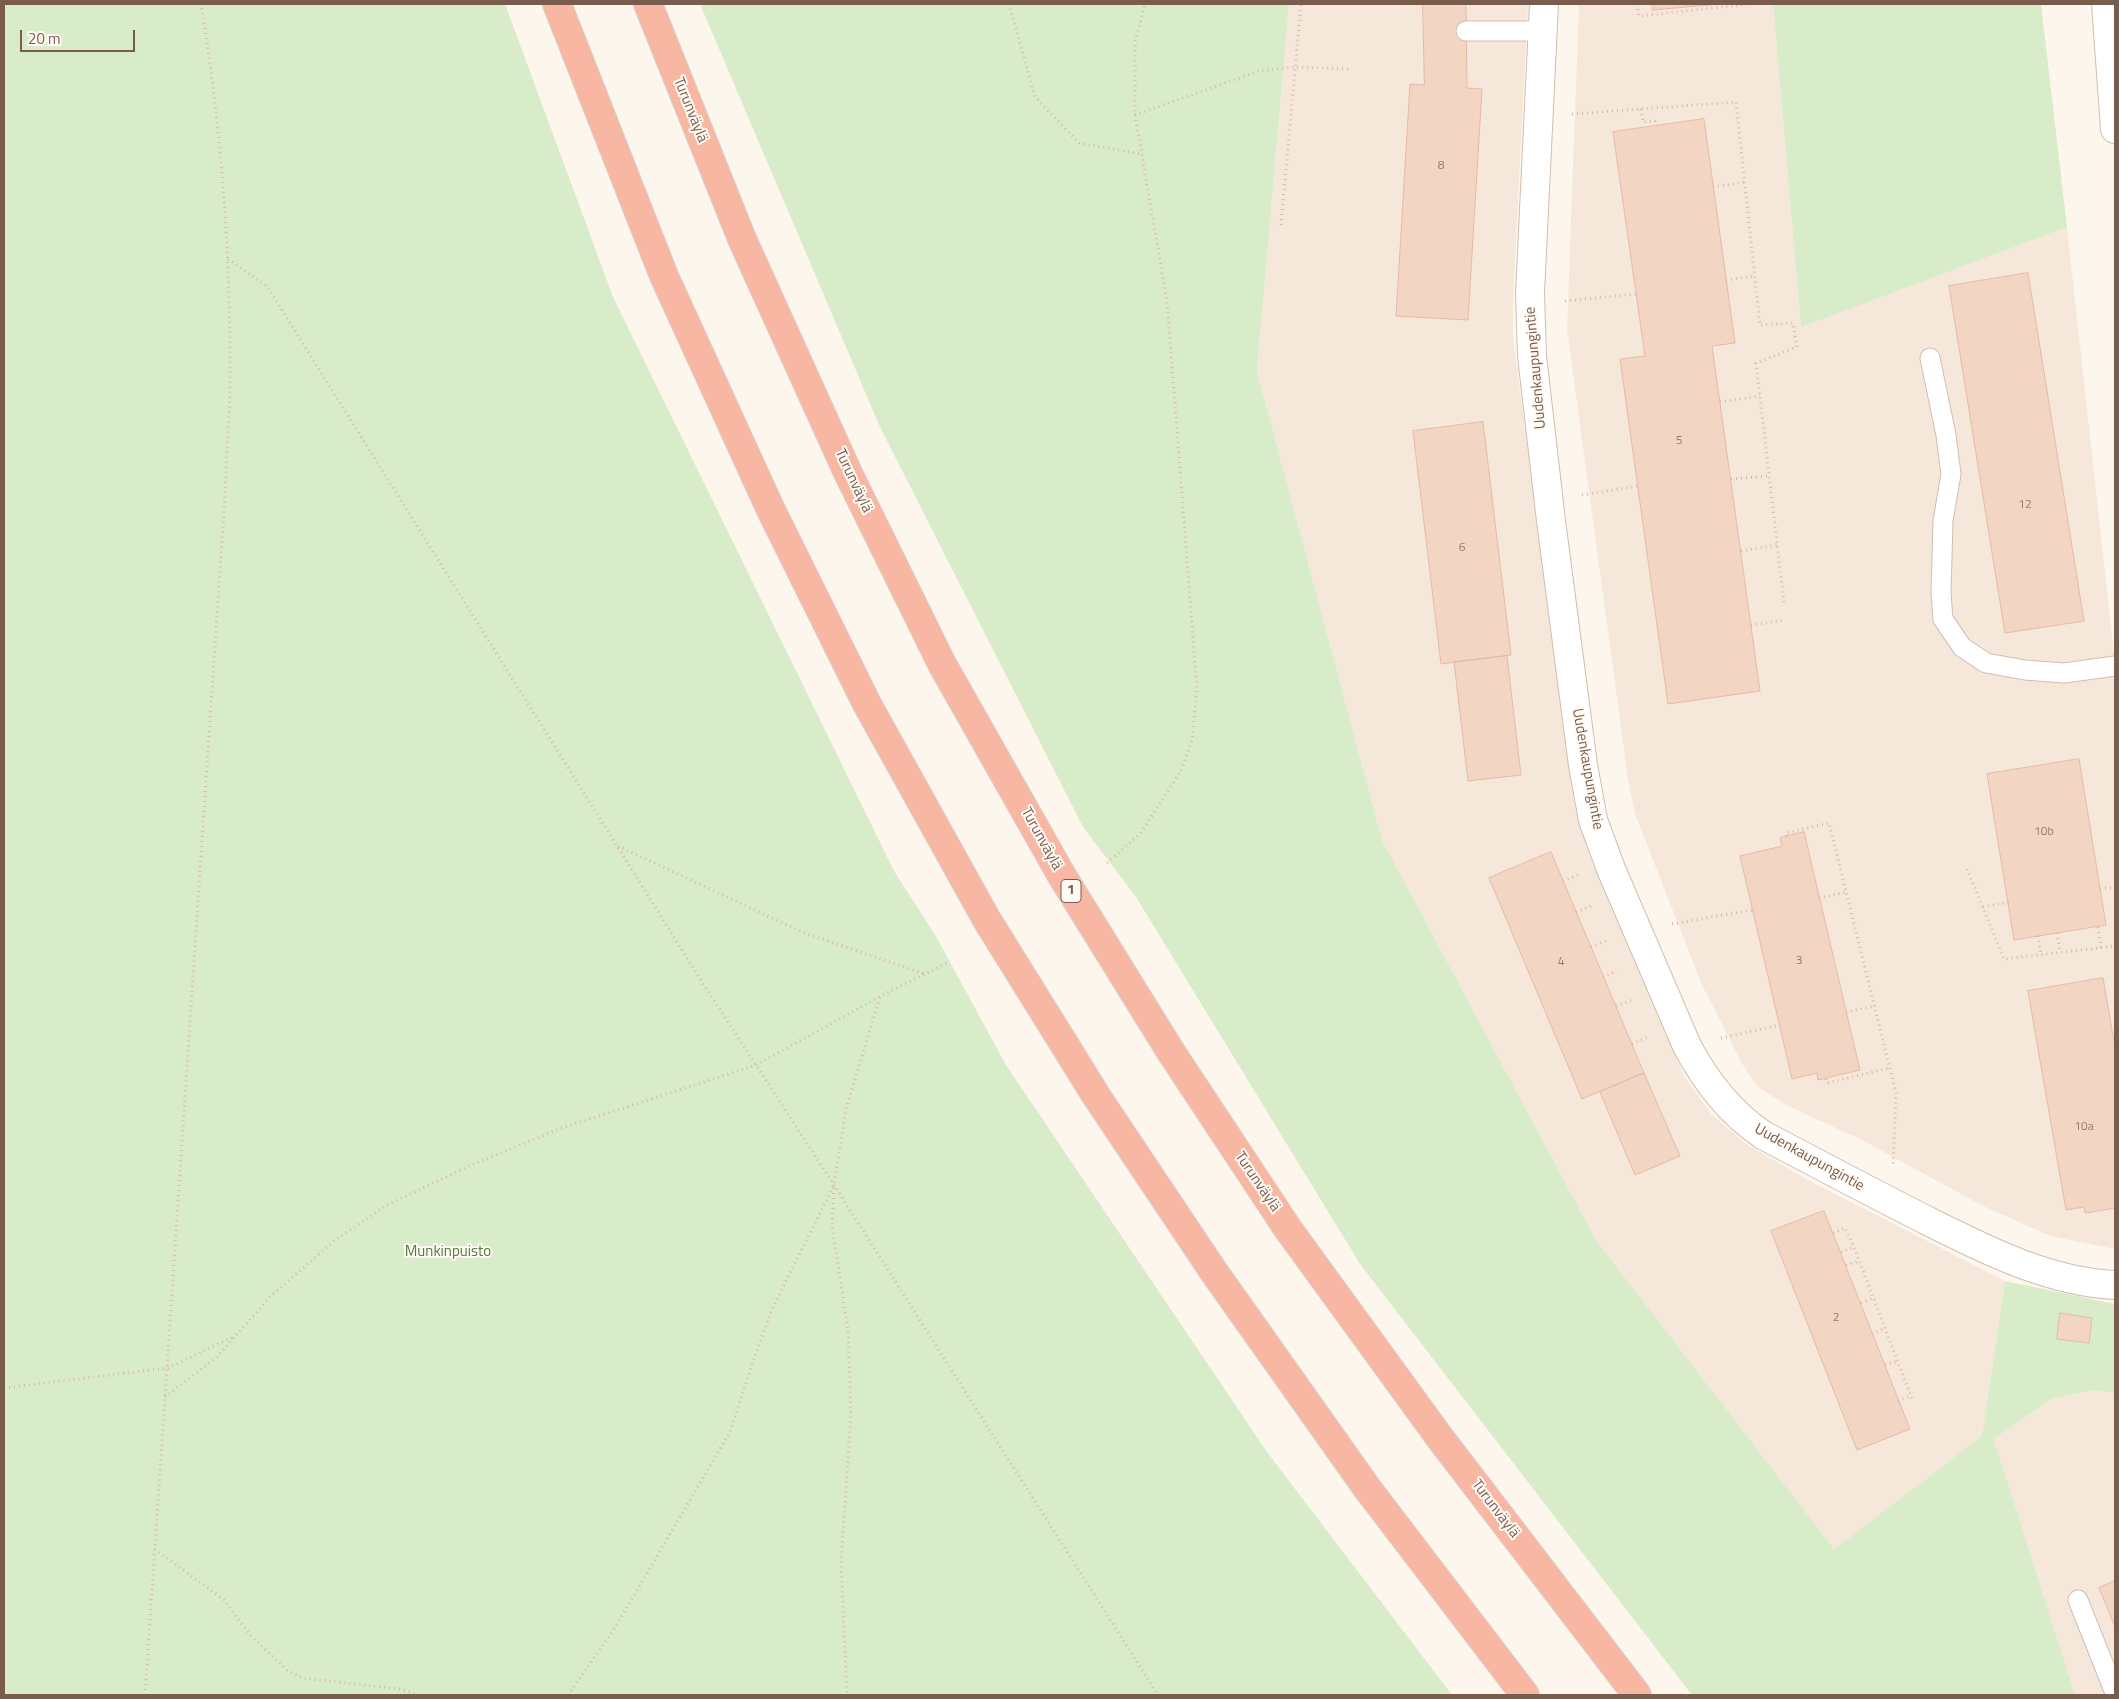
<!DOCTYPE html>
<html>
<head>
<meta charset="utf-8">
<style>
  body { margin:0 }
  #map { position:relative; width:2119px; height:1699px; overflow:hidden; background:#fdf6ec; font-family:"Titillium Web",sans-serif }
  canvas { display:block }
  .frame { position:absolute; inset:0; border:5px solid #7a5c4d; pointer-events:none }
  .scale { position:absolute; left:20px; top:30px; width:115px; height:22px; box-sizing:border-box; border:2px solid #7a5c4d; border-top:0; padding-left:6px; font-size:15px; line-height:18px; white-space:nowrap; color:#7a5c4d; -webkit-text-stroke:4px #fffaf3; paint-order:stroke }
</style>
</head>
<body>
<div id="map">
<canvas width="2119" height="1699"></canvas>
<div class="frame"></div>
<div class="scale">20 m</div>
</div>
<script>
const ctx = document.querySelector('canvas').getContext('2d');
ctx.lineJoin = 'round';
function paint(path, color) { ctx.fillStyle = color; ctx.fill(path, 'evenodd'); }
function trace(path, color, width, dash) { ctx.strokeStyle = color; ctx.lineWidth = width; ctx.lineCap = dash ? 'butt' : 'round'; ctx.setLineDash(dash || []); ctx.stroke(path); }
function drawText(font, color, halo, rows, align = 'center') {
  ctx.font = font + ' "Titillium Web",sans-serif'; ctx.lineWidth = 4; ctx.setLineDash([]); ctx.textBaseline = 'middle'; ctx.strokeStyle = halo; ctx.fillStyle = color; for (const [text, x, y, turn = 0] of rows) {
    ctx.save(); ctx.translate(x, y); ctx.rotate((+turn || 0) * Math.PI / 180); ctx.textAlign = isNaN(turn) ? turn : align; if (halo) ctx.strokeText(text, 0, 0); ctx.fillText(text, 0, 0); ctx.restore();
  }
}
paint(new Path2D(`
  M1289,4h239l-15,294v40l62,469 13,45 96,224 28,39 34,29 60,35 199,102 -23,155 -148,113 -238,-309 -214,-400 -125,-469z
  M1579,4h194l28,322 266,-99 48,436v586l-65,-13 -67,-30 -119,-65 -76,-35 -31,-20 -16,-24 -39,-77 -67,-171 -7,-35 -61,-450z
  M2094,1390l21,3v302h-40l-81,-256 57,-40z`), '#f5e8da');
paint(new Path2D(`
  M4,4h501l108,293 281,574 43,67 69,127 261,387 185,243h-1448z
  M700,4h589l-32,367 125,469 214,400 238,309 148,-113 23,-155 110,23v89l-21,-3 -43,9 -57,40 81,256h-383l-332,-431 -224,-367 -53,-70 -203,-400z
  M1773,4h268l26,223 -266,100z`), '#d8ecc9');
const building = new Path2D(`
  M1423,4h43l1,84 15,1 -14,231 -72,-4 14,-232 14,1z
  M1652,4h68l-67,6z
  M1704,119l31,224 -23,3 48,345 -92,13 -48,-345 25,-3 -32,-224z
  M2028,273l56,348 -79,12 -56,-347z
  M1483,422l28,233 -70,9 -28,-233z
  M1507,656l14,119 -53,6 -14,-119z
  M2079,759l27,166 -92,15 -27,-166z
  M1804,832l56,238 -42,10 -1,-7 -25,6 -52,-223 42,-10 -2,-8z
  M1551,852l93,221 -62,26 -93,-221z
  M2103,978l12,69v161l-30,5 -1,-6 -18,3 -38,-219z
  M1644,1073l36,83 -45,19 -35,-83z
  M1824,1211l86,218 -53,21 -86,-219z
  M2060,1313l32,5 -3,25 -32,-4z
  M2115,1581v46l-16,-39z`);
paint(building, '#f3d5c3');
trace(building, '#e6bba3', 1);
const service = new Path2D(`
  M1466,31h77
  M1930,358l16,77 5,39 -8,47 -2,72 2,26 19,28 24,16 39,7 39,3 51,-7
  M2078,1600l37,93`);
const minor = new Path2D(`
  M1544,4l-14,289 2,63 19,165 32,244 10,55 18,49 76,177c19,36 42,66 76,89 53,28 106,56 159,83 60,30 125,64 193,67`);
const tertiary = new Path2D(`
  M2106,4l9,125`);
const motorway = new Path2D(`
  M557,4l107,272 106,232 97,196 120,216 110,177 117,175 153,216 158,207
  M648,4l94,235 106,234 94,191 120,212 109,176 117,177 152,209 197,257`);
trace(service, '#d1beb0', 21);
trace(minor, '#d1beb0', 30);
trace(tertiary, '#d1beb0', 30);
trace(motorway, '#dad1cd', 30);
trace(new Path2D(`
  M1009,4l26,93 44,46 62,11
  M1637,4l2,12 110,-12
  M1641,109l2,13 12,-1v5
  M1572,114l164,-12 24,223 33,-2 4,24 -41,16 28,240
  M1135,115l124,-44 36,-4 53,2
  M1713,187l32,-5
  M1281,225l20,-221
  M228,259l39,27 435,696 132,203 324,510
  M1726,280l29,-4
  M1565,301l71,-7
  M1720,402l40,-6
  M1731,479l38,-3
  M1582,495l56,-9
  M1741,551l36,-6
  M1751,625l34,-5
  M1787,836l-1,-3 43,-10 67,270 -3,72
  M618,846l184,86 123,42
  M1107,863l33,-29 41,-63 11,-31 5,-51 -30,-388 -32,-186v-73l10,-38
  M1967,869l37,90 111,-13
  M1563,881l15,-6
  M2100,889l15,-2
  M1819,898l27,-6
  M1983,907l26,-5
  M1576,912l15,-6
  M1672,924l80,-14
  M2098,927l3,21
  M2057,933l3,19
  M2038,936l3,19
  M1591,947l15,-6
  M1603,977l14,-6
  M1616,1006l16,-6
  M1846,1012l28,-6
  M1721,1038l59,-13
  M1632,1044l16,-7
  M1826,1079l1,4 62,-15
  M834,1188l-2,38 16,103 3,86 -10,148 6,132
  M1833,1233l12,-5 9,19 58,152
  M1841,1252l13,-5
  M1846,1265l14,-4
  M1861,1303l14,-6
  M1872,1334l14,-6
  M1885,1365l13,-4
  M4,1388l164,-20 67,-32
  M165,1397l51,-39 55,-62 63,-55 51,-35 82,-39 92,-38 197,-64 125,-69 66,-33
  M1898,1401l13,-6
  M155,1549l69,51 27,36 36,34 15,8 97,11 20,6
  M145,1695l80,-1199c1,-35 4,-71 5,-106 1,-129 -8,-259 -29,-386
  M455,1695h1
  M568,1695l45,-64 117,-199 25,-76 18,-49 61,-122 12,-76 34,-112`), '#d9b8a5', 3, [1, 4]);
trace(service, '#fff', 19);
trace(minor, '#fff', 28);
trace(tertiary, '#fff', 28);
trace(motorway, '#f7b7a3', 28);
drawText('12px', '#987a6a', null, [
  ["8",1441,166],
  ["5",1679,441],
  ["12",2025,505],
  ["6",1462,548],
  ["10b",2044,832],
  ["3",1799,961],
  ["4",1561,962],
  ["10a",2084,1127],
  ["2",1836,1318]
]);
for (const [x, y, w] of [
  [1071,891,20]
]) { const box = new Path2D(); box.roundRect(x - w / 2, y - 11.5, w, 23, 4); ctx.fillStyle = '#fffaf3'; ctx.fill(box); trace(box, '#7a5c4d', 1); }
drawText('bold 14px', '#7a5c4d', null, [
  ["1",1071,891]
]);
drawText('15px', '#7a5c4d', '#fffaf3', [
  ["Turunväylä",690,110,68],
  ["Uudenkaupungintie",1536,368,-95],
  ["Turunväylä",853,481,65],
  ["Uudenkaupungintie",1587,769,80],
  ["Turunväylä",1041,839,61],
  ["Uudenkaupungintie",1809,1158,29],
  ["Turunväylä",1257,1182,56],
  ["Turunväylä",1495,1509,53]
]);
drawText('15px', '#537a41', '#fffaf3', [
  ["Munkinpuisto",448,1252]
]);
</script>
</body>
</html>
